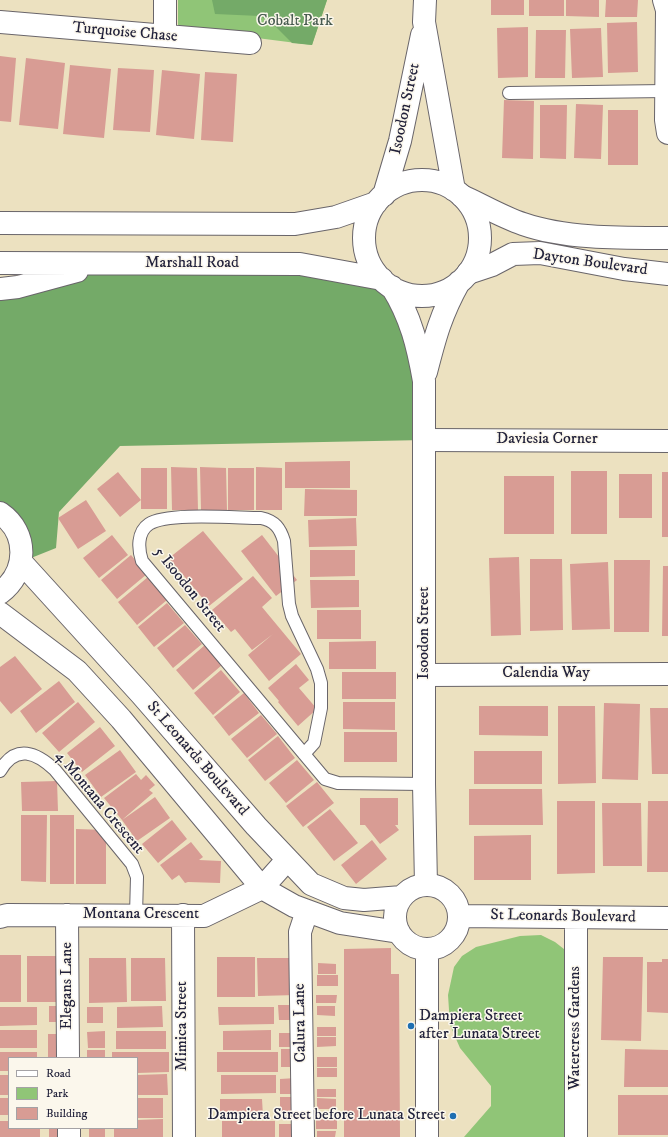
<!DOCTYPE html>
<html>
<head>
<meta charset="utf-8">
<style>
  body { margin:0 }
  #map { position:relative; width:668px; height:1137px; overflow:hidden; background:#ece1c0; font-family:"IM FELL DW Pica",serif }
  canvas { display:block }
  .legend { position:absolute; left:8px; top:1057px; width:130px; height:72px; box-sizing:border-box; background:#fbf7ec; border:1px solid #a4a2a5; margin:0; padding:5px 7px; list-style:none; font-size:12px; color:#22223b }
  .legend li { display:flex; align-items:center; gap:8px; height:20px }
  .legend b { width:20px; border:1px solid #a4a2a5 }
</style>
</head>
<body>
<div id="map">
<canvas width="668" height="1137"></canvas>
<ul class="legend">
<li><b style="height:5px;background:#fff"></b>Road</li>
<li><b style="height:11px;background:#90c577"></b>Park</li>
<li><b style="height:11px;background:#d89c94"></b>Building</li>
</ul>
</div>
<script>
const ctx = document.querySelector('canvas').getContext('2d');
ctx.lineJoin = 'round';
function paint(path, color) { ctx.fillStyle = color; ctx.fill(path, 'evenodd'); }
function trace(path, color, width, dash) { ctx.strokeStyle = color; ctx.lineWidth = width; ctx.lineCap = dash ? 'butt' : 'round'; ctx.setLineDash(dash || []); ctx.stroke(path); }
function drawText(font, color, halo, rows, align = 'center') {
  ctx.font = font + ' "IM FELL DW Pica",serif'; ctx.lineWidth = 3; ctx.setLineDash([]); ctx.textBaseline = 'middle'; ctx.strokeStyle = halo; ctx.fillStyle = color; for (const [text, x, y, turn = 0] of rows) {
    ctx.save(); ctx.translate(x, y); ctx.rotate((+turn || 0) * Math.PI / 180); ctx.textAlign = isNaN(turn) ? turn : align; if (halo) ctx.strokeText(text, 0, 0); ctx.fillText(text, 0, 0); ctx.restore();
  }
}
paint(new Path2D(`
  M178,0h149l-15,45 -134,-17z
  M541,935l14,7 14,11 1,184h-106l27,-31v-20l-31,-38 -10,-23 -2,-30 6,-28 8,-11 14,-9 44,-11z`), '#90c577');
paint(new Path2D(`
  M212,0h115l-15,45 -20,-2 -16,-16 -16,-11 -45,-2z
  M103,264h191l108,28 23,148 -305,6 -61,66 -3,36 -35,14 -21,-48v-225z`), '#74aa68');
paint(new Path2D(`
  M491,0h33v15h-33z
  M529,0h35v16h-35z
  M566,0h33v17l-33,-1z
  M606,0h32l-1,17h-32z
  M637,22l1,50 -30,1 -1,-50z
  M528,27v50l-30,1 -1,-50z
  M601,28l2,49 -31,1 -2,-49z
  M536,30h30l-1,48h-30z
  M0,56l16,2 -5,64 -11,-1z
  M26,58l39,5 -7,66 -39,-4z
  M70,65l41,4 -7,69 -41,-4z
  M118,68l36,2 -4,62 -37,-2z
  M162,70l38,4 -6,65 -38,-4z
  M205,72l32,2 -4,68 -32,-2z
  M504,100l30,1 -1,58 -31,-1z
  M576,104l27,1 -2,54 -27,-1z
  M540,105h27l-1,54 -26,-1z
  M608,110h30v55h-30z
  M350,461v27h-65v-26z
  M171,467l26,1 1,42h-26z
  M200,467l26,1 1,42h-26z
  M256,467l26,1v42h-26z
  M141,468h26v41h-26z
  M228,468h26v42h-26z
  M571,471h36v63h-36z
  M118,472l23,28 -21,17 -23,-28z
  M662,472h6v65h-6z
  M619,474h33v44h-33z
  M504,476h50v58h-50z
  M305,489l52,1v26h-53z
  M86,500l20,31 -28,18 -20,-31z
  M356,518l1,28 -48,1 -1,-27z
  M203,531l40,48 -34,27 -40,-48z
  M112,535l16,20 -29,23 -16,-20z
  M262,535l35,45 -21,16 -35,-45z
  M310,550h45v26l-45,1z
  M131,555l16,19 -30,25 -16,-19z
  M519,557l2,78 -30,1 -2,-78z
  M530,559h32l1,71 -33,1z
  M614,560h36l-1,72h-35z
  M608,562l2,67 -38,1 -2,-66z
  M663,566h5v70h-6z
  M253,576l19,22 -10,9 39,47 -32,27 -21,-26 25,-21 -21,16 -17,-21 -4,3 -19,-22z
  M148,577l19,23 -30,25 -19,-23z
  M310,580h49v27l-48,1z
  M167,603l17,20 -30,24 -16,-20z
  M317,610h44v29h-44z
  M185,625l17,19 -29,24 -16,-20z
  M376,641v28h-47v-27z
  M205,645l17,20 -29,25 -17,-20z
  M15,656l27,33 -31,25 -11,-13v-34z
  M296,664l13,16 -10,8 18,21 -19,17 -20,-24 1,-1 -11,-13z
  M221,670l19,22 -27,23 -19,-22z
  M342,672h54v27h-54z
  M59,681l16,21 -39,31 -16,-22z
  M244,693l15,20 -30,23 -15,-19z
  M78,702l17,20 -36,30 -17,-19z
  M343,702h52v28l-52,-1z
  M604,703l36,1 -2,76 -36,-1z
  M479,706h69v30l-69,-1z
  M558,706h37l1,77 -38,1z
  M650,708h18v66h-16z
  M261,715l16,19 -30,24 -16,-19z
  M100,727l15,19 -33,26 -15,-19z
  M344,732h53v30h-53z
  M278,736l17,22 -30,23 -17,-21z
  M120,750l16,22 -35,25 -16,-22z
  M474,751h68v33h-68z
  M297,760l17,20 -28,23 -17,-20z
  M136,774l5,6 5,-5 9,10 -6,5 4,3 -31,27 -18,-22z
  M57,781l1,30h-36l-1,-29z
  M317,782l17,21 -31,24 -17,-21z
  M469,789h73l1,36h-74z
  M155,797l15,21 -33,23 -15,-21z
  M360,798h38v27h-3l4,5 -19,14 -15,-19h-5z
  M557,801h38v72l-38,1z
  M648,801h20v71h-21z
  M602,803h39l1,63h-39z
  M330,809l28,34 -24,18 -27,-34z
  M21,815h26l-1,67 -25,-1z
  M50,815h24v69h-24z
  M172,820l15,19 -29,24 -16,-19z
  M76,829l30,1v54h-30z
  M531,835v45h-57v-44z
  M372,840l15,19 -31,25 -15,-19z
  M191,842l12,15 -4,3 22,1 -1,22 -32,-1 -3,1 -6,-8 -7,5 -12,-15z
  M391,948v26h8l1,163h-56v-188z
  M0,955h21v47h-21z
  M27,956h35l1,46h-36z
  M217,957h38v40h-38z
  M603,957h40l-2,84 -40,-1z
  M89,958h37l1,44 -38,1z
  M131,958h34l1,43h-35z
  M257,958h40v37l-39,1z
  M662,959h6v54l-21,-1v-50h15z
  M318,963l18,1v10h-18z
  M317,975h21v11h-21z
  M316,995h21l-1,8h-20z
  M278,1005h18v15h-17z
  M49,1006h17v16h-17z
  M162,1006l1,21 -46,1v-21z
  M317,1006h18v10l-18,-1z
  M0,1007h37v18l-37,1z
  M87,1007h16v16h-16z
  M218,1007h56v17l-55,1z
  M317,1027h19v9h-19z
  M0,1030h37v18h-37z
  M271,1030v20h-48v-19z
  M105,1031v17h-17l-1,-16z
  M116,1031h50v18h-50z
  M279,1033h19v14h-19z
  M48,1034h18l1,24h-19z
  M317,1037h19v9l-19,1z
  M281,1049h17v18h-17z
  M625,1049l43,1v37h-44z
  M87,1050h18v8h-18z
  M0,1052h37v6h-28v13h-9z
  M112,1052h57v20l-32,1v-15h-25z
  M217,1052h61v20h-61z
  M317,1057h20v10h-20z
  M317,1068h20v9h-20z
  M167,1074l1,21h-31v-20z
  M0,1075h9v20h-9z
  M221,1075h55v18l-55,1z
  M296,1078v16h-16v-15z
  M317,1089h19v8h-19z
  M618,1095h50v40h-50z
  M280,1097h15l1,15h-16z
  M0,1098h9v17h-9z
  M137,1098h26v20h-26z
  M317,1098l19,1v10h-19z
  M220,1099h42l1,17h-43z
  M163,1119v18h-49v-9h23v-8z
  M316,1119h21v10h-21z
  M0,1121h9v7h31v9h-40z
  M222,1121h53v16h-53z
  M279,1124h20v13h-20z
  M49,1128h17v9h-17z
  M89,1128h16v9h-16z
  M317,1131h19l-1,6h-18z`), '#d89c94');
const lane = new Path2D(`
  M509,93l157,-2
  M304,754l10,-11 7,-35v-25l-4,-14 -25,-53 -3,-12 -5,-63c-4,-13 -9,-20 -23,-23 -24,0 -94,-6 -112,6 -12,8 -11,25 -7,37l162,193 21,25 13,4 86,1
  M0,771c16,-28 37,-18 55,-1l77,94 5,13 -1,38`);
const street = new Path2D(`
  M165,0v36
  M664,0l3,10 -1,110 2,13
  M0,22l250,21
  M462,196c20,9 40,21 61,28 43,15 100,14 145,14
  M468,273l24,-8 21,-11 27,-1 84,16 44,5
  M425,440l243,1
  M0,513c29,20 28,59 0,80
  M21,562l120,132 115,132 55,58 33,14 20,2 38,-3
  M0,613l77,58 44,48 141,169 32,18 46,17 59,9
  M425,675l243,-1
  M395 917a32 32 0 1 1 64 0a32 32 0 1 1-64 0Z
  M67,915l1,143
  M183,915l1,222
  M459,916l209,2
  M0,917l7,-2 197,1 58,-28 25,-28
  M576,918v219
  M427,949v188
  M69,1128v9
  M303,1137l-3,-205 7,-21`);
const secondary = new Path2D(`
  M425,0l-1,22 30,168
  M364 238a58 58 0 1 1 116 0a58 58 0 1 1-116 0Z
  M384,195l16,-54 22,-106
  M0,223l295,1 41,-7 40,-14
  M0,263l300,1 82,15
  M392,287c19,30 26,60 32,94v403l2,101
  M0,289l18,-2 59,-16
  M426,372c9,-35 15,-58 33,-90`);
trace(lane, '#69656a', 14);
trace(street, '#69656a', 24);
trace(secondary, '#69656a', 24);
trace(lane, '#fff', 12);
trace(street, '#fff', 22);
trace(secondary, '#fff', 22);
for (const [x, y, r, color] of [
  [411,1026,4,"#1f6fb2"],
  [453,1116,4,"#1f6fb2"]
]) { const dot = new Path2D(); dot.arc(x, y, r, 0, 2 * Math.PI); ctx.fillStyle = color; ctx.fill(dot); trace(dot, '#fbf7ec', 1.5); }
drawText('16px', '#485b50', '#fbf7ec', [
  ["Cobalt Park",295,22]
]);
drawText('16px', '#22223b', '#fbf7ec', [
  ["Turquoise Chase",125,33,5],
  ["Isoodon Street",406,109,-78],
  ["Dayton Boulevard",590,263,8],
  ["Marshall Road",192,264],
  ["Daviesia Corner",547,440],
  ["5 Isoodon Street",189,590,51],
  ["Isoodon Street",425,633,-90],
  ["Calendia Way",546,674],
  ["St Leonards Boulevard",197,759,49],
  ["4 Montana Crescent",99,803,50],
  ["Montana Crescent",141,915],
  ["St Leonards Boulevard",563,917,1],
  ["Elegans Lane",68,986,-90],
  ["Calura Lane",301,1023,-91],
  ["Mimica Street",183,1026,-90],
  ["Watercress Gardens",576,1028,-90]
]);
drawText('16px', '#22223b', '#fbf7ec', [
  ["Dampiera Street",419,1017],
  ["after Lunata Street",419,1035],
  ["Dampiera Street before Lunata Street",445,1116,"right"]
], 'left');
</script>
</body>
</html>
